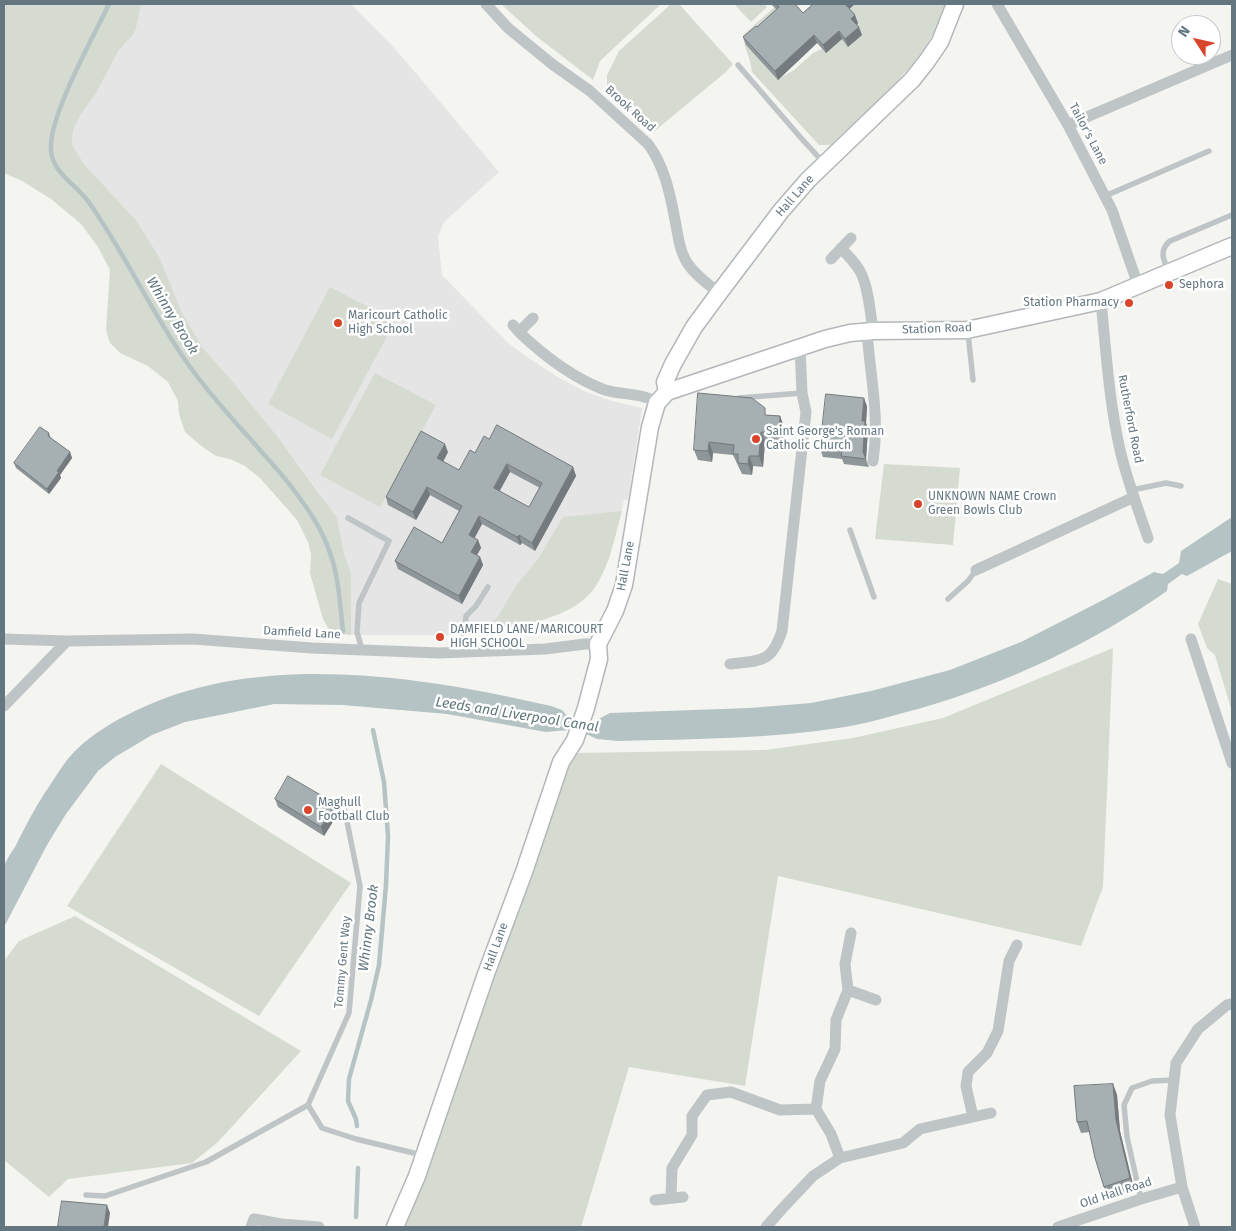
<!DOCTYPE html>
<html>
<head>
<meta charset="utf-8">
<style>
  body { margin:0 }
  #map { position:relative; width:1236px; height:1231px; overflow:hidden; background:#f4f4f0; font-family:"Fira Sans",sans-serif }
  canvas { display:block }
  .frame { position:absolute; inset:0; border:5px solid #647680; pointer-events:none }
  .north { position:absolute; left:1171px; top:15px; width:50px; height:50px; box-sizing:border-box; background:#fff; border:1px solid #c1c8cc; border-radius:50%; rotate:305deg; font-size:14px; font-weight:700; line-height:20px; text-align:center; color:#647680 }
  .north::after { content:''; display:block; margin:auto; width:18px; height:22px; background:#d9452b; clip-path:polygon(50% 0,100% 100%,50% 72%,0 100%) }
</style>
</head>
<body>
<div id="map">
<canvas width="1236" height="1231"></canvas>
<div class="frame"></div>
<div class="north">N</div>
</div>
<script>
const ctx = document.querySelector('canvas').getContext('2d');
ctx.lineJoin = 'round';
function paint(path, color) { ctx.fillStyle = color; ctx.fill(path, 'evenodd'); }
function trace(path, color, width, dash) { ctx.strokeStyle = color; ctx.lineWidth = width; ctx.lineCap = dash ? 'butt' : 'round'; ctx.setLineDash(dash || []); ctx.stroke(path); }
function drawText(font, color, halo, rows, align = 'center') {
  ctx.font = font + ' "Fira Sans",sans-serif'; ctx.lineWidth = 5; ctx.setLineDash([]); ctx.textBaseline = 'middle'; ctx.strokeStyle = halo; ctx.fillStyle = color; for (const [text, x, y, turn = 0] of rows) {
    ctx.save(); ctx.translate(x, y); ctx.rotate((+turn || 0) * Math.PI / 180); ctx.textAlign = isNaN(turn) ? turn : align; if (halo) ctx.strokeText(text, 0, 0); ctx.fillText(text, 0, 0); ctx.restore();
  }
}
paint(new Path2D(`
  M141,4h210l46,47 102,121 -55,50 -6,15 4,38 66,68 22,16 31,20 25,13 26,9 30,7 -14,92h-4l-15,59 -16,31 -17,16 -18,9 -69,18 -21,2h-117v-63l-7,-18 -4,-16 -19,-43 -43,-58 -44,-54 -31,-35 -21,-35 -11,-26 -36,-68 -51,-55 -12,-19 1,-15 8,-16 14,-19 24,-45 14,-15 3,-6z`), '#e4e5e4');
paint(new Path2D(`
  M4,4h137l-5,25 -3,6 -14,15 -24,45 -14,19 -8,16 -1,15 12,19 51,55 24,38 23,56 21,35 31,35 44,54 59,81 7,36 7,18v63l-20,-2 -8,-14 -13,-46 1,-19 -3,-12 -11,-22 -37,-42 -15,-12 -15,-7 -14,-3 -16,-11 -15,-13 -6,-18 -1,-13 -10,-19 -20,-16 -28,-13 -10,-10 -4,-13 4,-60 -12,-23 -17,-23 -30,-25 -29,-18 -18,-8z
  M501,4h160l-61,57 -7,19 -57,-44z
  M671,4h8l54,60 -7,8 -75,62 -23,-26 -21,-17v-16l12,-24z
  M734,4h30l3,3 -16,15z
  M778,4l8,9 -39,32 31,34 16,-9 19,-17 29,-14 7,8 12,-12 -7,-8 4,-4 -11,-12 8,-7h92c-20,59 -73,99 -116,141h-12l-67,-73c-1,-13 -8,-24 -9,-37z
  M330,287l65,34 -63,118 -64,-35z
  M375,373l61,32 -56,102 -60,-32z
  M884,464l76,4 -7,77 -78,-6z
  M622,511c-7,25 -13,58 -29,79 -23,30 -89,41 -125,45l5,-13c9,-2 17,3 24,-4l19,-32 22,-27 25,-42z
  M1218,579l14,5v128l-17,-57 -8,-7 -9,-24z
  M1113,648l-10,239 -22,59 -303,-70 -33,210 -116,-19 -48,160h-176l168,-474 192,-3 88,-12 90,-20z
  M161,764l190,119 -92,133 -192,-110z
  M75,916l226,135 -83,91 -26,21 -124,16 -19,18 -45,-37v-199l15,-20z`), '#d6dbd1');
paint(new Path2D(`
  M1232,517v34l-45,25 -5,-2 -14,10 -1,7c-76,53 -159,92 -249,118 -24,6 -48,14 -73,18 -75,12 -151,12 -227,14l-21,-2 -11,-5 -17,-4 -23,2 -99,-18 -104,-9 -69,-1 -89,18 -33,13 -37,22 -17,14 -32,43 -19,31 -43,82c0,-14 0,-27 0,-41 0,-6 -2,-14 0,-19 2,-7 7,-14 11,-20 9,-18 18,-36 29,-53 10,-14 19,-31 31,-43 17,-17 39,-30 60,-40 124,-61 286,-35 416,-5l11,4 7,8 24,4 17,-9 139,-5 62,-5 60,-12 79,-21 71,-28 84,-43 49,-27 9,2 16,-11 2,-12z`), '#b6c3c5');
trace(new Path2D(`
  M109,4c-15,32 -61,113 -58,146 1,22 24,34 36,50 5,6 9,13 13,19 31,47 55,99 88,145 30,43 69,80 102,121 16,21 32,43 40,68 9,24 10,52 13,78
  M357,1126l-1,-7 -8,-18 1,-22 22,-79 8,-35 7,-80 2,-49 -4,-54 -11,-52
  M356,1217l2,-49`), '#b6c3c5', 4.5);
const secondary = new Path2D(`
  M667,392l-2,-10 8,-18 21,-37 25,-34 62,-82 27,-31 104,-100 15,-19 13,-19 15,-38
  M395,1227l22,-51 69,-202 38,-102 37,-110 14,-22 11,-32 13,-49 -1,-15 17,-33 9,-26 26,-158 7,-24 10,-11 158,-53 25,-6 23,-2 94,-1 134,-29 131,-55`);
trace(secondary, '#b2b7ba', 19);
trace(new Path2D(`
  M738,65l63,73 22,24
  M1105,196l104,-45
  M1168,270c-5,-11 -9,-20 2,-29l62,-26
  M968,333l5,47
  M739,398l63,-5
  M1132,490l34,-7 15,3
  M348,518l41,23 -30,62 -2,29 5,18
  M850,530l24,67
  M948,599l20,-18 8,-11
  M462,652l4,-36 10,-10 12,-19
  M343,802l17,84 -11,127 -41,92 14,23 34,11 66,16
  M86,1195l19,1 101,-34 102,-57
  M1141,1199l-14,-62 -3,-32 8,-17 20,-7 22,-1`), '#bfc4c6', 5.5);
trace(new Path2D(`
  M486,4l22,24 44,36 38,27 58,53c16,21 22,49 27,76 3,14 4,31 13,44 8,12 20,20 31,29
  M997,4l71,121 44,85 26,75
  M1068,125l164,-70
  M841,248c7,8 15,15 20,25 8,17 9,39 12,58
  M831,259l20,-21
  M1101,301c5,50 8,100 19,149 7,30 18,59 28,88
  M513,325l6,7 14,-14
  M867,331c3,45 13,85 6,130
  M519,332c24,23 54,46 86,58 16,5 40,3 52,13
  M976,570l158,-73
  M4,639l63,2 126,-2 119,9 127,5 106,-4 40,-5h13
  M1191,639l41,124
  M730,664c31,-4 41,0 52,-33l24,-219 -4,-19 -2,-46
  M4,706l63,-65
  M848,990l28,10
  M973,1117l-7,-31 2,-14 19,-19 11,-22 11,-70 8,-16
  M840,1158l-9,-24 -15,-25 4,-28 15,-32 1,-29 12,-30 -3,-26 6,-31
  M671,1198l1,-30 20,-33v-19l15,-21 24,-3 49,18 36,-1
  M655,1200l28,-3
  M251,1227l3,-8 27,5 38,3
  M766,1227l15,-17 32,-34 27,-18 63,-15 17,-14 71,-16
  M1058,1227l83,-28 41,-12
  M1195,1227l-13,-40 -12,-72 6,-52 22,-34 29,-24 5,-1`), '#bfc4c6', 11);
trace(secondary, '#fff', 16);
paint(new Path2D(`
  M771,4h24l8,9 10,-9h42l-6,5 9,14 -1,2 5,10 -14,12 -6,-8 -16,14 -9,-10 -39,37 -32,-35 -3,-8 14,-10 20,-17z
  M867,406l-1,17 2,6 -2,30 3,8 -25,-3 -2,-5 -19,-2 -3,-8z
  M768,415l12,1 4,11 -1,17 -18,-2 -2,25 -10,-1 -1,9 -10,-1 -9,-19 -20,-2 -1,9 -14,-2 -4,-10z
  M49,433l2,6 19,13 2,6 -12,17 1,3 -12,16 -33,-26 -2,-5z
  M489,439l84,28 3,9 -41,75 -13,-8 -2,2 -38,-21 -8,14 4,2 3,8 -4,7 3,2 3,8 -21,39 -64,-35 -3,-8 47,-18 17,-32 -29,-16 -14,25 -28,-15 -2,-8 62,-45 -5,10 16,8 16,-17zM510,472l30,16 -11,19 -30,-16z
  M275,799l64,13 -15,24 -46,-29z
  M1113,1084l4,11 3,36 14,58 -26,9 -4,-11 -14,-55 -9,1 -4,-11z`), '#8f9699');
paint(new Path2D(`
  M844,4h11l-8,7z
  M855,15l3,8 -4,4 -3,-8z
  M859,27l3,8 -14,12 -3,-8z
  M839,31l3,8 -16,14 -3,-8z
  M814,35l3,8 -39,37 -3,-9z
  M864,398l3,8 -1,17 2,6 -2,30 -3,-7 -1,-31z
  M780,416l4,11 -1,17 -4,-11z
  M761,432l4,10 -2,25 -4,-11z
  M709,442l4,11 -1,9 -4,-11z
  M445,444l3,8 -8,15 -3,-9z
  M70,452l2,6 -12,17 1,3 -12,16 -2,-5 10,-18z
  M749,456l4,10 -1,9 -4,-11z
  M507,464l3,8 -13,24 -3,-8z
  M573,467l3,9 -41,75 -3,-8z
  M427,487l3,8 -14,25 -3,-8z
  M479,516l3,8 -10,19 -3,-8z
  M519,535l3,8 -2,2 -3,-8z
  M478,540l3,8 -7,12 -3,-8z
  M480,557l3,8 -21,39 -3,-8z
  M336,804l3,8 -15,24 -3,-9z
  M1113,1084l4,11 3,36 14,58 -4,-11 -14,-58z
  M107,1205l3,8 -2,14h-4z`), '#747a7d');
const building = new Path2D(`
  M776,4h19l8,9 10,-9h32l10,11 -4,4 8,8 -14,12 -6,-8 -16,14 -9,-10 -39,36 -32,-34 13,-11 1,1 22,-20z
  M698,393l54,5 13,10v7l15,1 -1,17 -18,-1 -2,24h-10l-1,8 -10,-1v-9h-5l1,-9 -25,-3 -1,9 -14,-1z
  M826,394l38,4 -2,23h3l-2,31 3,7 -25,-3 1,-5 -22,-2z
  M497,425l76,42 -41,76 -13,-8 -2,2 -38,-21 -10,19 9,5 -7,12 9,5 -21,39 -64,-35 19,-34 28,16 20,-37 -35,-19 -14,25 -27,-15 35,-66 24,13 -8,14 22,12 11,-20 5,3 9,-17 5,3zM507,464l35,19 -13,24 -35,-19z
  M40,427l9,6 -1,3 22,16 -13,19 2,1 -12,17 -33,-26z
  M288,776l48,28 -15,23 -46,-28z
  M1113,1084l3,36 14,58 -26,9 -9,-29 -8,-37 -10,1 -3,-36z
  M62,1201l45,4 -3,22h-40l-6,-1z`);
paint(building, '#a6afb2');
trace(building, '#747a7d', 1);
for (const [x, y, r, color] of [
  [1169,285,5,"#d9452b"],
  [1129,303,5,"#d9452b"],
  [338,323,5,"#d9452b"],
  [756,439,5,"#d9452b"],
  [918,504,5,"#d9452b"],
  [440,637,5,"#d9452b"],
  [308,810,5,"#d9452b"]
]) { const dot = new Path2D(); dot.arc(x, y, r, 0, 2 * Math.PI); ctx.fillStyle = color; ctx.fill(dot); trace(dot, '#fff', 2); }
drawText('12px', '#647680', '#fff', [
  ["Brook Road",630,109,42],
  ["Tailor's Lane",1088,134,62],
  ["Hall Lane",795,196,-49],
  ["Station Road",937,329,-2],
  ["Rutherford Road",1130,419,79],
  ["Hall Lane",626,566,-79],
  ["Damfield Lane",302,633,3],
  ["Hall Lane",496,947,-70],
  ["Tommy Gent Way",343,962,-85],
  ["Old Hall Road",1116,1193,-18]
]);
drawText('12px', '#647680', '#fff', [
  ["Sephora",1179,285],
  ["Station Pharmacy",1119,303,"right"],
  ["Maricourt Catholic",348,316],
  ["High School",348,330],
  ["Saint George's Roman",766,432],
  ["Catholic Church",766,446],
  ["UNKNOWN NAME Crown",928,497],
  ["Green Bowls Club",928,511],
  ["DAMFIELD LANE/MARICOURT",450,630],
  ["HIGH SCHOOL",450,644],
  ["Maghull",318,803],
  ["Football Club",318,817]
], 'left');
drawText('italic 14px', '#60777d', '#fff', [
  ["Whinny Brook",172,316,59],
  ["Leeds and Liverpool Canal",517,715,9],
  ["Whinny Brook",369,928,-83]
]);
</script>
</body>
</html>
